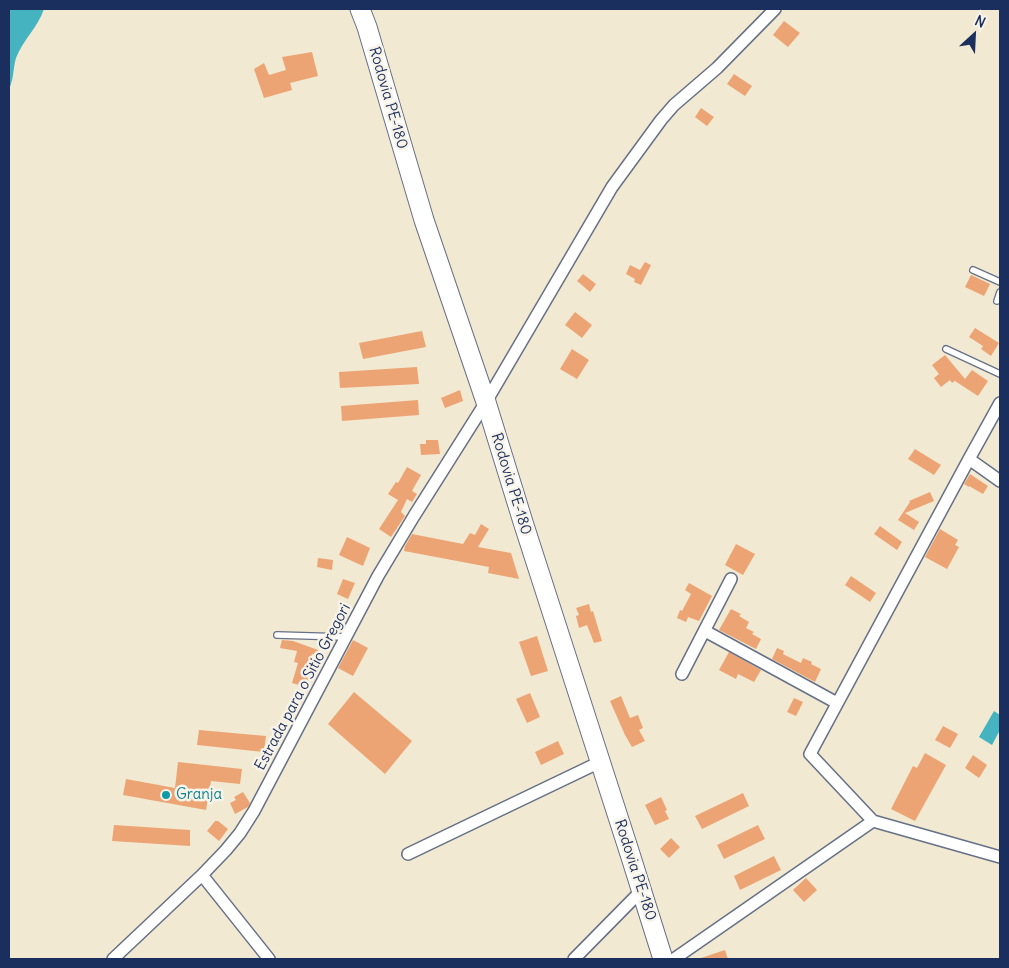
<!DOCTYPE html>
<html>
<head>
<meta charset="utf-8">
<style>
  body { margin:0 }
  #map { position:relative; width:1009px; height:968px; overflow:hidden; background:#f1e9d1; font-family:Delius,sans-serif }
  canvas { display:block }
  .frame { position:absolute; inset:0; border:10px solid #1b2f5e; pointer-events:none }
  .north { position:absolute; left:949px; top:10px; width:50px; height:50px; -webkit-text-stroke:4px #f7f3e8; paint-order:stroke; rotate:25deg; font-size:14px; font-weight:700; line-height:20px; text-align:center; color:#1b2f5e }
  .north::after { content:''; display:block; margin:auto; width:18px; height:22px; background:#1b2f5e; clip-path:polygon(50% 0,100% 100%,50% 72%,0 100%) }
</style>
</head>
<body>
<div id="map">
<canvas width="1009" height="968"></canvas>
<div class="frame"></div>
<div class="north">N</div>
</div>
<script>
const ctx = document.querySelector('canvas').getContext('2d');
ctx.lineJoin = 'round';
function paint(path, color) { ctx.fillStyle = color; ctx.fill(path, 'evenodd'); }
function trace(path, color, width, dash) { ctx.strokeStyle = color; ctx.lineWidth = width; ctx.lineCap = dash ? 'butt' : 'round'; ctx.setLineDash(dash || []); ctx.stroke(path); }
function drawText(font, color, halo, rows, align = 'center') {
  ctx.font = font + ' Delius,sans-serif'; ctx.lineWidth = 5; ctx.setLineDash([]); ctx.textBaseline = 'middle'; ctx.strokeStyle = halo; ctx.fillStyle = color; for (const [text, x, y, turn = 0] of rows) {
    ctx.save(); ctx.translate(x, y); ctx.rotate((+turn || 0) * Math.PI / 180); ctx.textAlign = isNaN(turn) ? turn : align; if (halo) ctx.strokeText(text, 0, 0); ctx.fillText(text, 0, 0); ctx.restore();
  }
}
paint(new Path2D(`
  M9,9h35c-6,18 -21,31 -28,49 -3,10 -2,21 -7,31z
  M994,711l6,4v15l-8,15 -13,-8z`), '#46b3c1');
paint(new Path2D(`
  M784,21l16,12 -12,14 -15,-12z
  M312,52l6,24 -28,7 2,7 -28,8 -10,-29 10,-6 5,12 17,-5 -4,-13z
  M734,74l18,12 -7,10 -18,-12z
  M701,108l13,9 -7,9 -12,-9z
  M645,262l6,3 -10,20 -7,-3 1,-3 -9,-5 4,-9 10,5z
  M583,274l13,10 -6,8 -13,-11z
  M971,275l19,9 -6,12 -19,-9z
  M575,312l17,13 -10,13 -17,-13z
  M975,328l24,15 -8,13 -10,-7 2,-3 -14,-9z
  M422,331l4,16 -63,12 -4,-16z
  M572,349l17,11 -12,19 -17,-10z
  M945,355l20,24 7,-9 16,11 -10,15 -23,-15 -3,2 -2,-3 -9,7 -7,-9 5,-4 -7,-9z
  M417,367l2,17 -79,4 -1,-16z
  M460,390l3,11 -18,7 -4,-10z
  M418,400l1,15 -77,6 -1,-15z
  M426,440h12l2,14 -19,1 -1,-11h6z
  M915,449l26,16 -7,10 -26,-16z
  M407,467l14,8 -9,16 5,3 -5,8 -5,-3 -6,13 4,4 -14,21 -12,-8 19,-29 -10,-6 8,-12 2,1z
  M970,474l18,12 -5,8 -14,-8v1l-5,-3z
  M930,492l4,9 -29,12 14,9 -5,8 -16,-10 12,-18 -1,-1z
  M481,524l8,5 -11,18 33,6 8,26 -31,-6 1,-6 -85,-16 1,-5 7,-12 51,10 7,-11 5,2z
  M880,526l22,16 -5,8 -23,-16z
  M940,529l18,11 -3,5 4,2 -12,22 -22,-12z
  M347,537l23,11 -7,18 -24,-11z
  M736,544l19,10 -12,21 -18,-10z
  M318,558l15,2 -1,10 -15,-3z
  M851,576l25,17 -6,9 -25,-17z
  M343,579l12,4 -7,16 -11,-5z
  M689,583l23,13 -13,25 -11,-4 -2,5 -9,-4 3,-8 2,1 9,-17 -6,-4z
  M589,604l2,8 2,-1 9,30 -8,2 -7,-18 -8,3 -3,-12 3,-1 -3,-7z
  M731,609l10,5 -2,2 10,6 -3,6 8,4 -2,2 9,5 -5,10 -37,-19z
  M537,636l11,35 -17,5 -12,-34z
  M282,640l11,1 25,9 -1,5 -5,-1 -7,22 5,1 -4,10 -14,-4 6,-20 -4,-1 3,-11 -17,-3z
  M353,640l15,8 -15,28 -15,-8z
  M777,648l7,3 -1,3 18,9 2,-5 9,4 -1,2 10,5 -6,13 -43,-23z
  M729,652l32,18 -7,12 -16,-8 -2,5 -17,-9z
  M354,692l58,49 -27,33 -57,-50z
  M530,693l10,24 -13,6 -11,-24z
  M621,696l9,22 8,-3 5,13 -4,2 6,11 -13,6 -7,-12 -15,-34z
  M794,698l9,4 -7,14 -9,-4z
  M943,726l15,8 -8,14 -15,-8z
  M199,730l67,6 -2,16 -67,-7z
  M558,741l6,13 -23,11 -6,-13z
  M925,753l21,12 -31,56 -24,-12 22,-43 4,2z
  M973,755l14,10 -8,13 -14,-10z
  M178,762l64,7 -2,15 -29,-3 -5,29 -83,-15 3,-16 49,9z
  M243,792l7,11 -2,4 -13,7 -5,-11 6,-3 -2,-3z
  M743,793l6,13 -47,23 -7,-13z
  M661,797l6,13 -2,1 4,8 -14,6 -10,-20z
  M215,821h3l10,8 -9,12 -12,-10z
  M114,825l76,5v16l-78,-5z
  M758,825l7,14 -41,20 -7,-14z
  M671,838l9,9 -11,11 -9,-9z
  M774,856l7,14 -41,20 -6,-14z
  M806,878l11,12 -13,12 -11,-12z
  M725,950l3,9h-26l-1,-1z`), '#eda474');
const service = new Path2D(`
  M973,270l27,12
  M997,301l3,-9
  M946,349l54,25
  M277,635l68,2`);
const minor = new Path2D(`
  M1000,403l-31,56 -159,295 63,67 127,36
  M969,459l31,22
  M705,631l132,72
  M682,674l49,-95
  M408,854l192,-92
  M202,875l67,84
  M113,959l89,-84 24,-25 14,-17 14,-22 124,-235 36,-60 72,-114 126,-215 49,-67 13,-15 43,-37 58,-59
  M574,959l68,-69
  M674,959l199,-138`);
const primary = new Path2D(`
  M360,9l7,18 57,193 62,182 37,120 107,332 33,105`);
trace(service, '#667086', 8);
trace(minor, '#667086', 14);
trace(primary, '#667086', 21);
trace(service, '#fff', 5.5);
trace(minor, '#fff', 11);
trace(primary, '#fff', 19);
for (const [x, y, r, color] of [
  [166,795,5,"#0f9aa8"]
]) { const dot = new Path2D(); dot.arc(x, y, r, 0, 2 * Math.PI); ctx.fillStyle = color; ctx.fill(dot); trace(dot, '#f7f3e8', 2); }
drawText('15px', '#1b2f5e', '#f7f3e8', [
  ["Rodovia PE-180",388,98,74],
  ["Rodovia PE-180",511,484,73],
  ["Estrada para o Sitio Gregori",303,687,-62],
  ["Rodovia PE-180",635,870,72]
]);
drawText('15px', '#0d838f', '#f7f3e8', [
  ["Granja",176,795]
], 'left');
</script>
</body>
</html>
